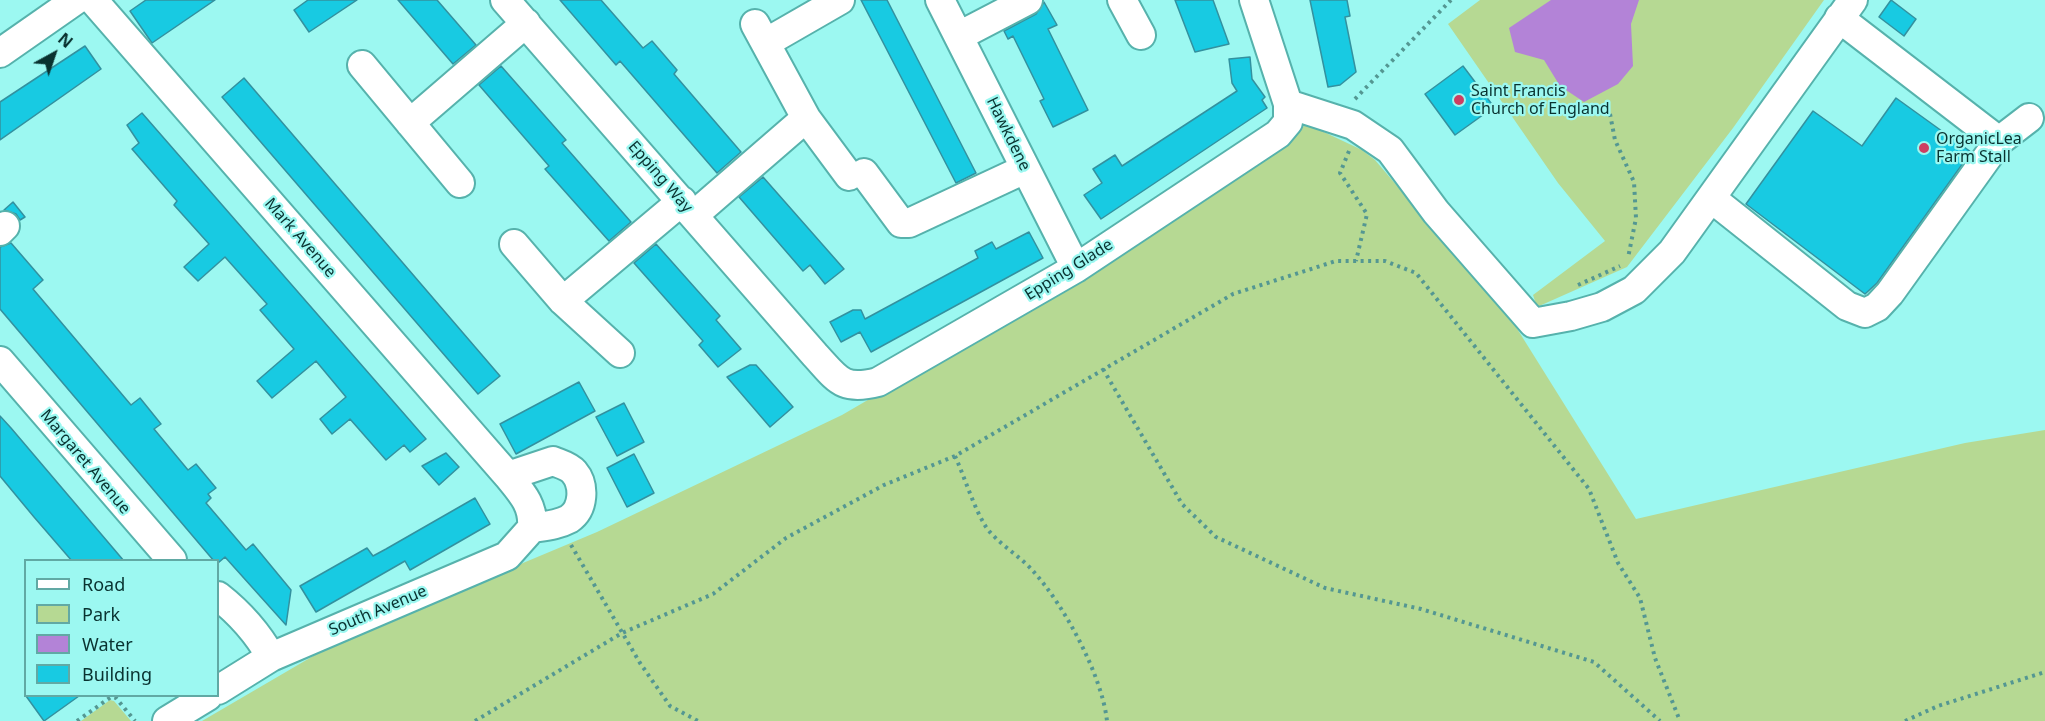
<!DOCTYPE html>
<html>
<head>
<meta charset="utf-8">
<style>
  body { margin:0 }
  #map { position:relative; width:2045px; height:721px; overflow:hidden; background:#9cf8f1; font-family:"Noto Sans",sans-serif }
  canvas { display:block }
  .legend { position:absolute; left:24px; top:559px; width:195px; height:138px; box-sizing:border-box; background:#9cf8f1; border:2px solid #61a9a4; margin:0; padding:8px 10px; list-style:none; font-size:18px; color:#093230 }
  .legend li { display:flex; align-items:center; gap:12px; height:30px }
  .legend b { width:30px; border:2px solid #61a9a4 }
  .north { position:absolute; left:24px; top:24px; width:60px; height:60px; -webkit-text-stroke:4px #9cf8f1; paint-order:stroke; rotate:40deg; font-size:16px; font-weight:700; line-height:24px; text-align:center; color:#093230 }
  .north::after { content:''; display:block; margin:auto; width:21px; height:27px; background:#093230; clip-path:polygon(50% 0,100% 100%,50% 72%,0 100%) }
</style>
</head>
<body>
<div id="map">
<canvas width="2045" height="721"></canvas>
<ul class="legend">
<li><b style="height:8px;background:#fff"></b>Road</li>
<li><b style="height:16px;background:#b6d993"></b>Park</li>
<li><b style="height:16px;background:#b383d7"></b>Water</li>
<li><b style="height:16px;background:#18cae2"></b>Building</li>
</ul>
<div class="north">N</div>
</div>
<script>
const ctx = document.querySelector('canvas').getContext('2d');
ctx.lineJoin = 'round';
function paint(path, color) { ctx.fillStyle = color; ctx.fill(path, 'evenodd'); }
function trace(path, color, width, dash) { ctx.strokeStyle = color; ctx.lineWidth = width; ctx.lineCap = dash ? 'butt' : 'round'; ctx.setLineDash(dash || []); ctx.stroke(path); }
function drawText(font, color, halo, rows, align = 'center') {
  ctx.font = font + ' "Noto Sans",sans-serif'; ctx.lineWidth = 4.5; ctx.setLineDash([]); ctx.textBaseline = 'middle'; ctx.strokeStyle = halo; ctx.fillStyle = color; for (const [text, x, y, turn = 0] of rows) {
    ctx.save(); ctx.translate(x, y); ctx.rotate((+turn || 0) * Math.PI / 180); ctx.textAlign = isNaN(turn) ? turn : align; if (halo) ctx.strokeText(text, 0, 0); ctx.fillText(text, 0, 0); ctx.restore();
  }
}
paint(new Path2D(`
  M1480,0h344l-91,128 -106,139 -90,40 -4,-12 72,-54 -47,-58 -110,-159z
  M1307,124l55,26 13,10 136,159 125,200 329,-76 80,-13v291h-1843l142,-83 253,-106 245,-117 239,-139z
  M110,700l4,1 17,20h-50z`), '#b6d993');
paint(new Path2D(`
  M1551,0h88l-8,24 2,42 -15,18 -34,18 -24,-16 -16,-26 -29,-8 -6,-24z`), '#b383d7');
const building = new Path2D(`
  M146,0h69l-63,43 -22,-32z
  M308,0h49l-48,32 -15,-22z
  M398,0h39l39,45 -23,19z
  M560,0h41l42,48 9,-7 25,29 -3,4 67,78 -24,21 -97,-112 -4,4z
  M861,0h26l89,173 -20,10z
  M1175,0h38l16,44 -34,8z
  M1310,0h37l3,16 -5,1 11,55 -16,13 -12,2z
  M1891,0l25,19 -12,17 -25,-19z
  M1044,2l13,23 -9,4 40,81 -35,17 -13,-26 4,-2 -31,-63 -5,3 -4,-8 32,-17z
  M85,46l16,23 -101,71v-38z
  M1250,57l2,22 13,18 -3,3 5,8 -166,111 -17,-24 18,-12 -9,-14 22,-14 7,11 115,-75 -5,-8 -3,-24z
  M501,66l65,74 -4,3 69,79 -22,19 -64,-72 4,-3 -70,-81z
  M1463,66l31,41 -39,28 -30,-41z
  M244,78l256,298 -22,18 -256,-297z
  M1896,98l75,54 -94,131 -12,11 -119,-90 67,-93 49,35z
  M142,113l284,326 -16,13 -6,-7 -18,15 -36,-41 -18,15 -12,-15 26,-22 -30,-36 -44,37 -15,-17 37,-32 -34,-39 7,-6 -42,-47 -27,24 -14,-14 25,-23 -35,-39 3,-4 -45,-52 7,-6 -12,-18z
  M763,177l81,92 -19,15 -15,-19 -7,6 -64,-74z
  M13,202l12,15 -5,3 -4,-6 -12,-4z
  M1029,232l14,26 -172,94 -11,-20 -19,10 -11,-20 23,-12h8l4,9 113,-61 -3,-7 17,-9 4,7z
  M11,243l32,37 -10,9 98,116 9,-7 21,26 -7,5 34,41 8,-6 20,24 -8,6 3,4 -5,5 40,47 7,-6 38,46 -5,35 -61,-68 -7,6 -4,-2 -214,-252v-62z
  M656,244l64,72 -4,4 25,29 -23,18 -19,-22 4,-4 -69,-78z
  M750,365h6l37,42 -23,20 -43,-50z
  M579,382l16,29 -79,43 -16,-30z
  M624,403l20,39 -27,14 -21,-39z
  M0,416l11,12 113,133h-52l-38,-44 -34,-41z
  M446,453l13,14 -20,18 -17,-19z
  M634,454l20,39 -27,14 -20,-39z
  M475,498l15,26 -80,46 -5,-9 -89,51 -16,-26 67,-38 6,8 13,-7z
  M26,696h53l-35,25z`);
paint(building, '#18cae2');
trace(building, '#33919f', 1.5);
const minor = new Path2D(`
  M93,0l415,476c13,16 26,29 24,52
  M505,0l310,355c23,25 27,36 63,27l198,-114 202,-134 10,-12v-18l-34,-104
  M940,0l136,268
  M1122,0l19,35
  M1839,18l160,123
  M755,24l51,94 43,58
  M959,36l69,-36
  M767,42l73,-42
  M0,53l76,-53
  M362,65l98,118
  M1288,104l65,21 37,25 46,62 97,111 38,-7 31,-9 32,-17 38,-38 181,-252
  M410,123l116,-100
  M864,173l37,50h8l116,-54
  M1711,198l136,108 18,7 12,-6 13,-14 109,-152 30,-23
  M694,215l112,-97
  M0,231l5,-5
  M514,244l49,57 57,52
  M563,301l119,-100
  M0,361l172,199
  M508,476l45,-15c7,3 16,5 21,11 11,13 10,37 -5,47 -11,6 -24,7 -37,9
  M218,596c23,18 39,36 53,61
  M218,690l53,-33 236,-101 25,-28
  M167,721l41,-25`);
trace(minor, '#56b2ac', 32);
trace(new Path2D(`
  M1355,99l96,-99
  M1610,114l5,26 19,42 2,36 -8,40
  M1349,151l-9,22 27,41 -11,47
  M1578,285l42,-19
  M1103,369l79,135 34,33 109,51 96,21 173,53 66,59
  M955,456c10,22 18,50 31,71 12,17 33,28 47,44 31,34 69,104 74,150
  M571,545l69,118 30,43 28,15
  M77,721l34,-24 5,1 19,23
  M475,721l147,-88 91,-39 73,-56 98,-53 71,-29 278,-162 103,-33h49l31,12 173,216 29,74 22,35 15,60 25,63
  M1905,721l33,-15 107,-34`), '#549792', 4, [3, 4.5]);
trace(minor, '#fff', 28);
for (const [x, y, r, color] of [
  [1459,100,6,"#cd3e62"],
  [1924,148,6,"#cd3e62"]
]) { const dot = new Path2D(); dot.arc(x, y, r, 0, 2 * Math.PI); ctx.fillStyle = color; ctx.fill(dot); trace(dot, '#9cf8f1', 2); }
drawText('16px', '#093230', '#9cf8f1', [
  ["Saint Francis",1471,91],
  ["Church of England",1471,109],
  ["OrganicLea",1936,139],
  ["Farm Stall",1936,157]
], 'left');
drawText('16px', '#093230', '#9cf8f1', [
  ["Hawkdene",1008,134,64],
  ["Epping Way",660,177,49],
  ["Mark Avenue",300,238,49],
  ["Epping Glade",1069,270,-32],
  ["Margaret Avenue",85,462,50],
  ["South Avenue",378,611,-23]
]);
</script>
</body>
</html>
